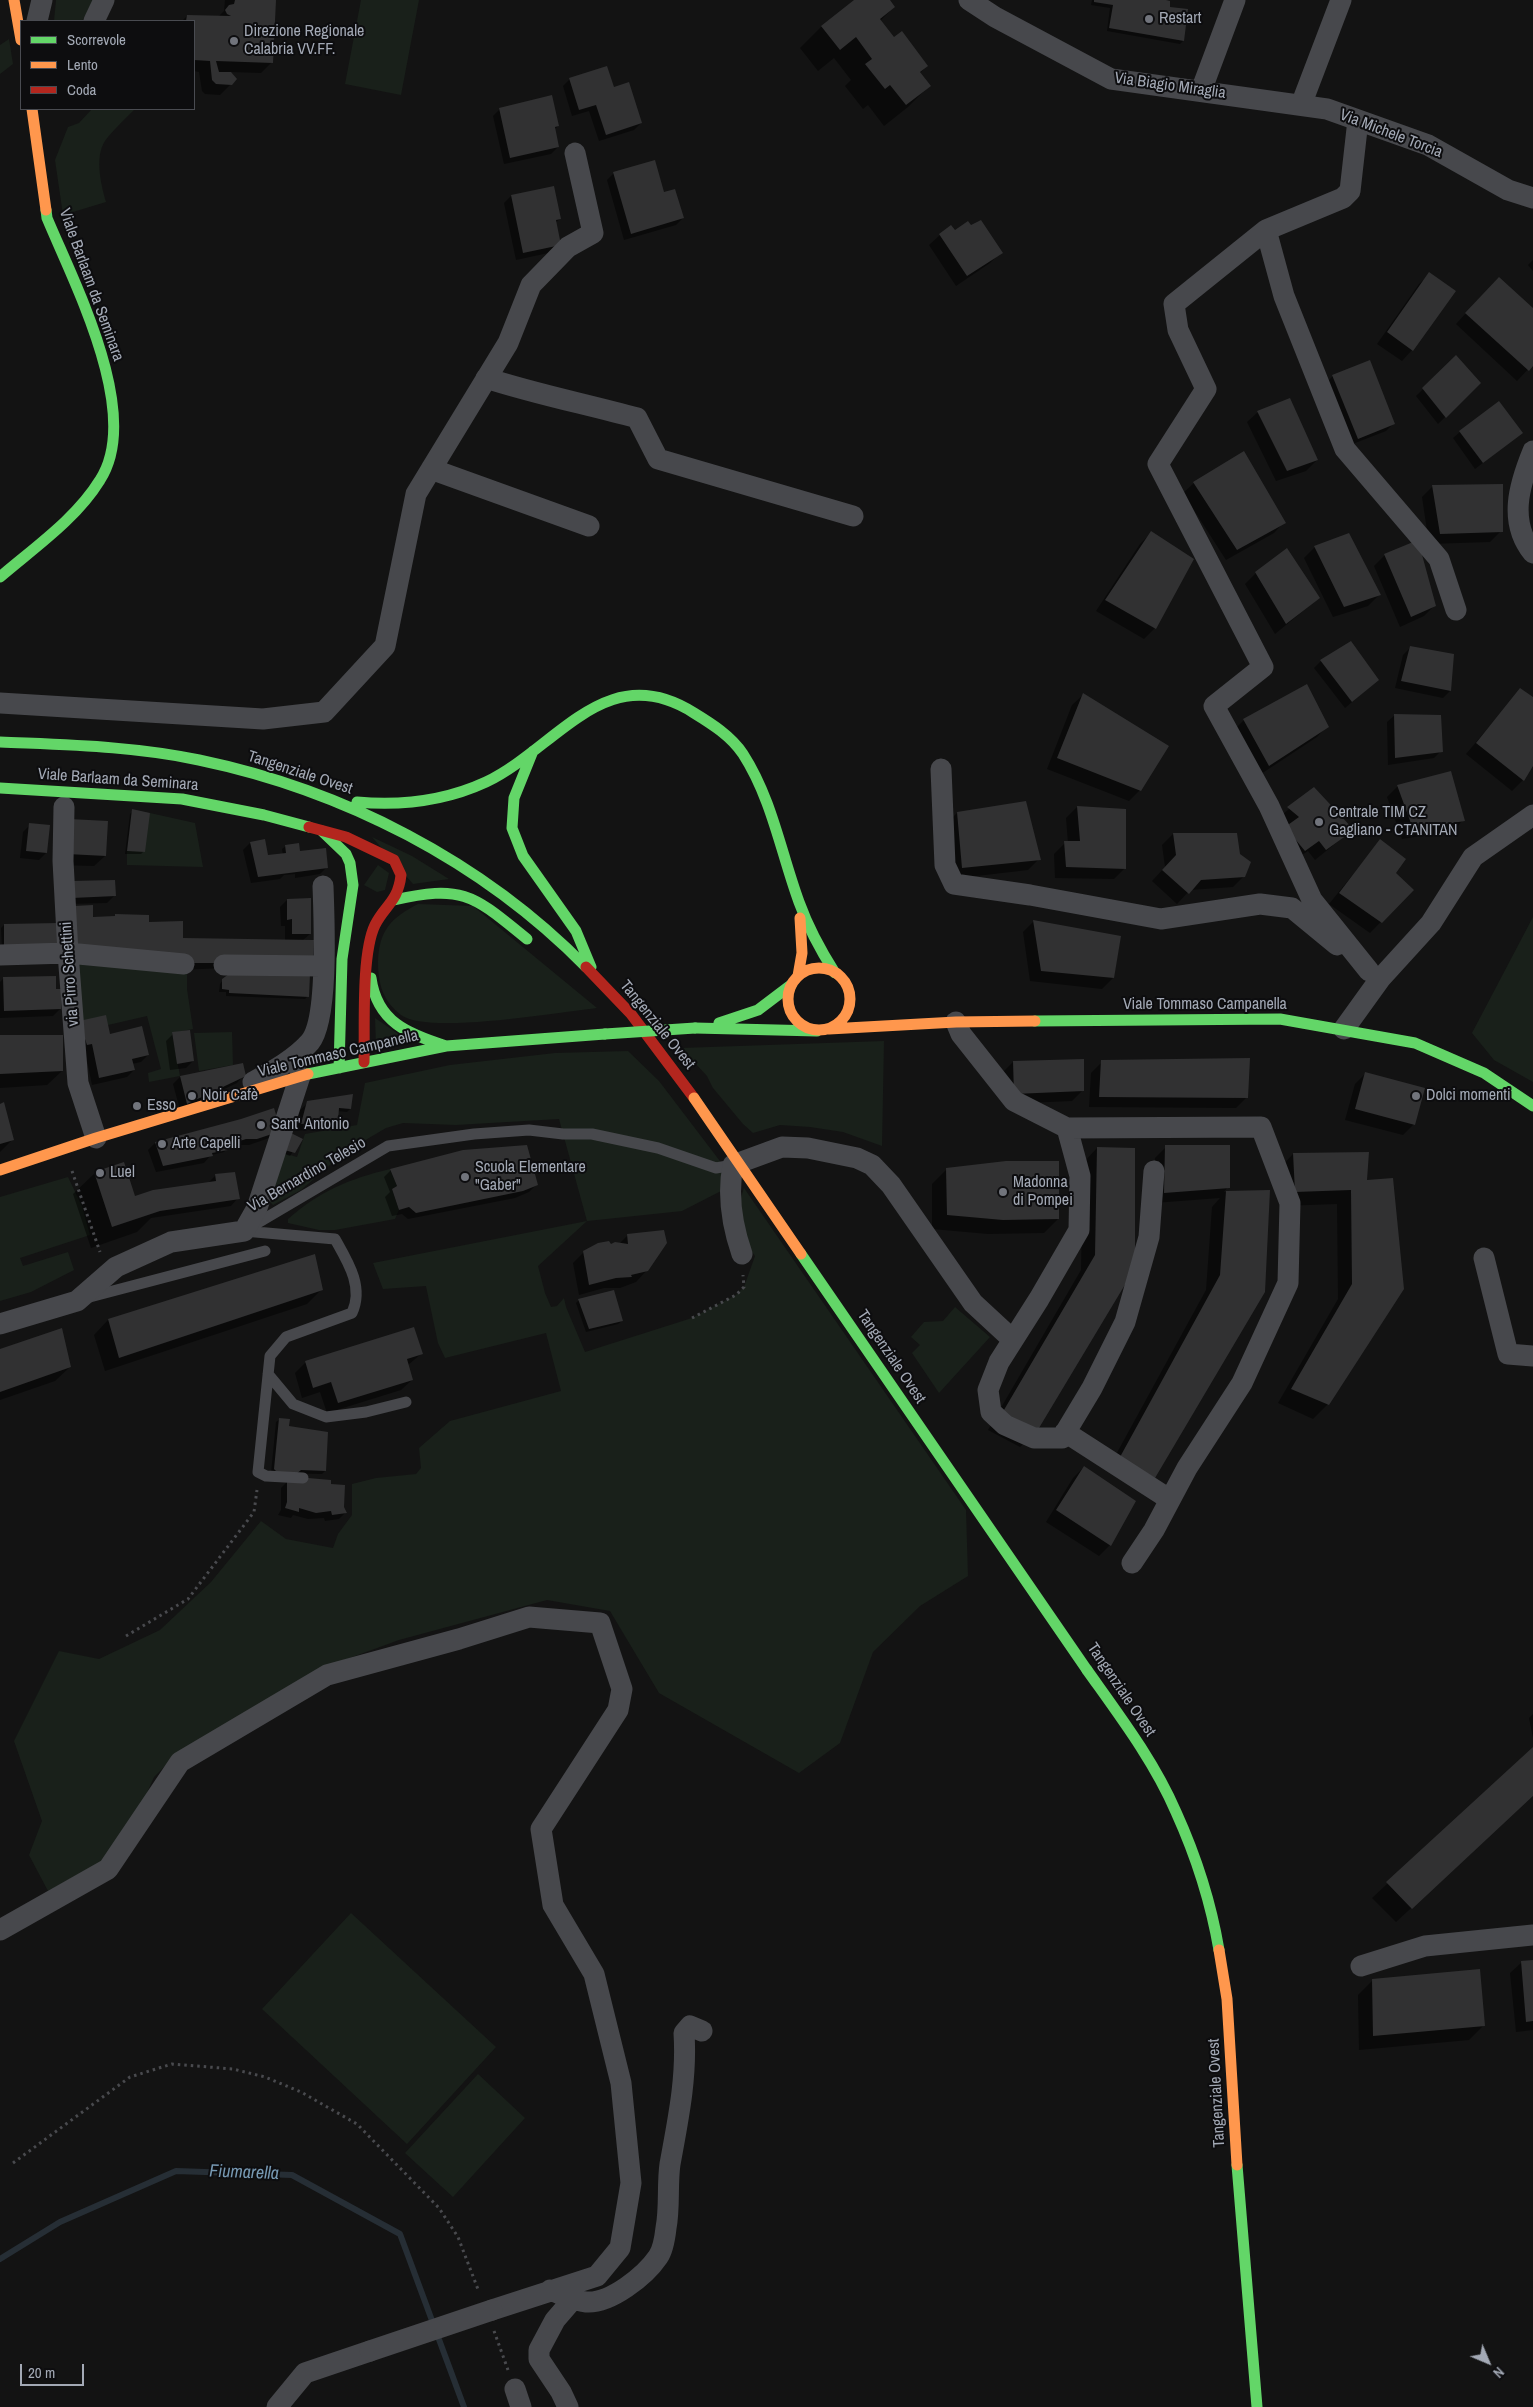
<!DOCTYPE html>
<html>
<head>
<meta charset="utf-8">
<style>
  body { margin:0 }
  #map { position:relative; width:1533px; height:2407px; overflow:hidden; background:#131313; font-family:"Archivo Narrow",sans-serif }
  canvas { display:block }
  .legend { position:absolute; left:20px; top:20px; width:175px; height:90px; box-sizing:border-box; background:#0d0d0f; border:1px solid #494b51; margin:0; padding:6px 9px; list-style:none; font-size:15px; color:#a3a9b5 }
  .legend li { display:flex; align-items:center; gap:10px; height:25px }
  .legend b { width:25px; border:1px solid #494b51 }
  .north { position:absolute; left:1463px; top:2337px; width:50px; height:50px; -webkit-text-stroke:4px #0d0d0f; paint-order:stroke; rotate:135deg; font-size:14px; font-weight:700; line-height:20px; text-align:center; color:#a3a9b5 }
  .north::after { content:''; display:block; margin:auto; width:18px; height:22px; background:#a3a9b5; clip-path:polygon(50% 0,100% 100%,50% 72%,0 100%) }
  .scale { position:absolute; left:20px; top:2364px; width:64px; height:22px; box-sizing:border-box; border:2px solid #a3a9b5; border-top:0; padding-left:6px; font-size:15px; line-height:18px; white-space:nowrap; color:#a3a9b5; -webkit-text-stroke:4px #0d0d0f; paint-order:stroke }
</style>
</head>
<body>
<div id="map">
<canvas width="1533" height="2407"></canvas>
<ul class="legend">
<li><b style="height:6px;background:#63d668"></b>Scorrevole</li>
<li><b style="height:6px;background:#ff974d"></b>Lento</li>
<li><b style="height:6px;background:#b3261e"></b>Coda</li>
</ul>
<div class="north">N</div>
<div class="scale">20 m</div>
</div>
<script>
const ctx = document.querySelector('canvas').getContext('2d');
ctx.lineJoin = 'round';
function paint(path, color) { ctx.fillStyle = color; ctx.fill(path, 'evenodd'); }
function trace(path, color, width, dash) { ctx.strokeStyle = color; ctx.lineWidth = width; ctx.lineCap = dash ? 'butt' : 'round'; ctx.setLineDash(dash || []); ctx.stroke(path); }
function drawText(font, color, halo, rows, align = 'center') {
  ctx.font = font + ' "Archivo Narrow",sans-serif'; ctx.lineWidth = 4; ctx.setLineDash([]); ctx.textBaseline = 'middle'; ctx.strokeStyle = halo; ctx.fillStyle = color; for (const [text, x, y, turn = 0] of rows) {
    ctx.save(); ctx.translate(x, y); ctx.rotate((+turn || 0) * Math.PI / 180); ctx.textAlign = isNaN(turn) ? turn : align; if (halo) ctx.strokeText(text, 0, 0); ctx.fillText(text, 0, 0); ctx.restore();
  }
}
paint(new Path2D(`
  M56,0h38l-12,21h-28z
  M361,0h58l-18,95 -56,-11z
  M9,39l4,25 -13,10v-29z
  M92,109h43c-9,9 -19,18 -27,28 -15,16 -7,47 -2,65l-43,13 -8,-55 13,-33 11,-4z
  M150,813l45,10 8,44 -76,-2v-14z
  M372,837l40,19 37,23 -36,5z
  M378,865l11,8 -4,17 -8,2 -13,-7z
  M418,904l55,2 124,102c-37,4 -169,27 -196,7 -18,-14 -23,-31 -23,-53 1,-32 13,-44 40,-58z
  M1533,917v165l-39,-22 -22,-27z
  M75,962l112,5v22l6,40 -21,4 8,43 -31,6 -1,-9 13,-4 -14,-53 -39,9 -29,-4z
  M375,1018l32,22 -31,5z
  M232,1032l1,33 -34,6 -5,-38z
  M884,1041l-2,105 -39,-14 -33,-5 -30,-2 -27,8 -10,-9 -30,-36 -6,-12 -26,-28z
  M628,1051l31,30 67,88 -3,21 -41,21 -95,10 -49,45 7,27 6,14 6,-1 7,-8 2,9 19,45 107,-34 44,-23 8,-8 11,-31 -8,-11 -8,-41 5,-16 222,322 2,66 -48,30 -47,46 -33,91 -41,30 -140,-80 -49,-82 -63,-11 -148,40 -74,27 -152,91 -19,19 -15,34 -38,51 -53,29 -19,-36 13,-34 -28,-80 45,-90 40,8 61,-29 51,-48 50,-61 25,18 47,9 5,-14 14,-19v-31l24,-6 40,-4 5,-6 -2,-20 31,-27 111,-30 -15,-58 -101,25 -7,-15 -12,-57 -43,3 -10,-26 214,-42 -28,-102 -103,6 -53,-2 -17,5 -41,24 -44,38 -28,15 -5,-5 15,-47 14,4 8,-23 52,-9 8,-42 85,-18 105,-12z
  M390,1169l7,17 -5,3 7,21 -4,9 -60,11h-16l-31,-7v-4c32,-28 61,-40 102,-50z
  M68,1177l14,29 8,29 -70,23 3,8 45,-14 6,18 -43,22 -31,9v-104z
  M955,1307l35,30 -51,56 -27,-40 8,-8 -9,-8 13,-15 19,-1z
  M351,1913l145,134 -89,97 -145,-135z
  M478,2074l47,44 -72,79 -48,-44z`), '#19201a');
paint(new Path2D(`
  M225,0h50l-3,62 -11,11 -31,-1 1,12 -11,11 -15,-1 -3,-3 -3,-19 -5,-1v-50h-12l5,-5 31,1 6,-6z
  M856,0h32l6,7 -14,14 14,18 33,27 -7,7 9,13 -21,21 -24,19 -16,-21 -5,4 -18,-23 6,-6 -17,-22 -16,13 -18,-23 21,-21z
  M1092,0h66l10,8 15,33 -3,3 -73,-13 3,-23 -19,-3z
  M570,79l71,44 -7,7 -35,11 -10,-30 -17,5 -9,-30z
  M500,109l58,17 -4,4 4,17 -7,7 -47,10 -11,-48z
  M614,173l50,21 19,24 -7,7 -52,15 -17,-60z
  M553,188l7,31 -5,4 5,22 -7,7 -37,8 -12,-57 7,-7z
  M954,232l47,20 -11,11 -34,23 -27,-41 11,-10z
  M1533,260v11l-5,-6z
  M1430,274l-18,76 -10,11 -25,-17 42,-60z
  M1488,289l45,21v54l-16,17 -61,-57z
  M1456,357l24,26 -42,41 -22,-28z
  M1333,376l60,48 -7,7 -36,14 -24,-62z
  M1258,412l59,48 -11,11 -30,10 -29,-59z
  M1460,432l61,1 -46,36 -22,-31z
  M1194,483l90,39 -10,11 -48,27 -43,-67z
  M1433,486l68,45 -11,11 -61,2 -7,-47z
  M1151,533l4,95 -11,11 -48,-28 44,-67z
  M1315,547l64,48 -11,11 -35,11 -29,-59z
  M1385,555l50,50 -11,11 -24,11 -26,-61z
  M1256,573l63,25 -44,36 -30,-50z
  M1351,642l27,38 -33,28 -31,-40 7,-7z
  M1410,648l40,43 -7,7 -48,-10 8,-33z
  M1521,689l12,10v65l-10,16 -11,11 -46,-37z
  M1083,695l57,95 -11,11 -82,-32 25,-64z
  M1395,715l46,36 -7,7 -46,7 -1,-43z
  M1244,720l83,6 -10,11 -59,39 -25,-45z
  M1398,786l65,34 -10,11 -51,8 -15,-42z
  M1314,788l38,42 -37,30 -7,-9 -14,9 -17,-41z
  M1077,807l48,61 -11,11 -59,-1 -1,-24 11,-11h3l-2,-25z
  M133,811l11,40 -3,3h-16l5,-40z
  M957,813l82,46 -11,11 -77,9 -5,-55z
  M30,825l19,1 -3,27 -7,7 -19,-2 3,-26z
  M58,831l47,25 -11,10 -37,-1z
  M1173,834l71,42 -11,11 -43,3 -13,14 -25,-23 13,-14 -3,-22z
  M1380,841l15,33 17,16 -42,43 -41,-29z
  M250,843l17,13 16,-1 -1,-6 4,-3 41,21 -7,7 -25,4v-4l-11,1 -4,4 -29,4 -8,-33z
  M65,890l49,6 -7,7 -41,1z
  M287,900l23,34 -8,7 -76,27 -49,2 -85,-52h21l3,-3 32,9 34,15 103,2v-15h-4l-1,-19z
  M1034,921l85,16 -6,41 -11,11 -72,-8 -7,-49z
  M58,924l-56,25 -1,-21 3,-3z
  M4,978l51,12 5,19 -7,7 -53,2v-36z
  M223,980l85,16 -3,3 -79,-3v-4h-7l1,-8z
  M73,1030l36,5 39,20 -7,7 -9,2 2,6 -7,7 -35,8 -7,-34z
  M173,1034l20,27 -7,7 -16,2 -4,-29z
  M0,1036l62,35 -15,14 -47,3z
  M1013,1062l70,28 -11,11 -69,3 -1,-31z
  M1102,1062l145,35 -11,11 -147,-1 2,-34z
  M242,1065l2,10 -7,8 -57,27 -7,-26 7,-7z
  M1366,1073l48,51 -11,11 -58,-15 10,-36z
  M308,1103l42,6 -3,3 -10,-1 -1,9 -7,8 -35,3 6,-21z
  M0,1105l13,34 -13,13z
  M274,1109l-2,28 -23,8h-10l-1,-2 -12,4 1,2 -3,3 -13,3 -7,8 -48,9 -8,-22 7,-7 87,-22z
  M301,1139l-11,17 -11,-4z
  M1166,1147l62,40 -4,5 44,-1 -114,286 -47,-6 99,-181 6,-83 8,-9 -66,5 1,-45z
  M1097,1148l36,1 -98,284 -15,14 -32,-17 93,-160 2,-107z
  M1293,1154l73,27 37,108 -75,115 -15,15 -35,-16 60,-104 -1,-95 -56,2 -2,-37z
  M391,1170l145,15 -7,7 -14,6 -107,21 -6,-5 -10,2 -7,-19 5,-5 -6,-15z
  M946,1170l112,49 -14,14 -56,1 -56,-5v-45z
  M95,1173l40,24 73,-14 8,-8 22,23 -7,8 -80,12 -14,14 -46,16 -18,-54z
  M628,1235l19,35 -11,12 -16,6h-16l-25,7 -6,-32 11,-11 35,-8z
  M314,1256l8,33 -15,15 -202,67 -11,-36 14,-15z
  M579,1300l43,21 -4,3 -32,8 -10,-29z
  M414,1329l7,25 -13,11 4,15 -11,10 -74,23 -7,-21 -18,6 -7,-25 10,-10z
  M0,1350l70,17 -15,14 -55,19z
  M280,1419l45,52 -3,3 -51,-1 5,-51z
  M1084,1467l26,78 -11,11 -53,-34 27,-44z
  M288,1481l42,5 16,26 -7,7 -14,2 -1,-3 -16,1 -15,-4 -2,3 -13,-3 3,-5v-22z
  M1533,1714v24l-4,-20z
  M1533,1748v48l-137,126 -24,-24z
  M1533,1961v69l-17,2 -6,-59 11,-10z
  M1373,1980l111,45 -15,15 -110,10 -1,-55z`), '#0007');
trace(new Path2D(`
  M0,2259l60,-37 116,-51 116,4 108,59 64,173`), '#262e35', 6);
paint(new Path2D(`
  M235,0h41l-3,63 -57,-2 3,11h12l6,7 -5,6 -16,-1 -4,-4 -2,-19 -16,-1v-39h-8l1,-6 44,1 -4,-2 -2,-4 4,-5 5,-1z
  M854,0h36l5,7 -15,12 14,18 8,-6 26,35 -8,6 11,14 -25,19 -16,-20 -5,4 -20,-25 7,-5 -16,-22 -16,13 -19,-24z
  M1094,0h72l4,1v6l18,2 -4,32 -75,-13 4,-23 -19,-3z
  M607,66l7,21 15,-5 13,41 -36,12 -10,-30 -17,5 -10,-32z
  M552,95l7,31 -4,1 4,20 -49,11 -11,-50z
  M655,160l9,32 11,-3 9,29 -53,16 -18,-62z
  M554,186l7,33 -5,1 5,25 -38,8 -12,-58z
  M981,220l22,33 -36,23 -28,-42 12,-9 4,5 13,-9 3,4z
  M1429,272l27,19 -43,60 -26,-19z
  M1499,277l34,31v58l-4,5 -64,-58z
  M1456,355l25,28 -35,35 -24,-30z
  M1370,360l25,64 -37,15 -26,-64z
  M1290,398l28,62 -31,11 -30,-60z
  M1499,401l24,32 -40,30 -24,-32z
  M1244,451l42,72 -49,27 -44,-68z
  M1503,484v48l-63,2 -8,-49z
  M1151,531l43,28 -38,70 -51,-29z
  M1349,533l32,62 -37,12 -30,-61z
  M1418,540l18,66 -25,11 -27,-63z
  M1287,548l33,50 -34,26 -31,-52z
  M1351,641l28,39 -27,22 -32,-42z
  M1410,646l44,8 -3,37 -50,-10z
  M1307,684l22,43 -60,39 -26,-47z
  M1520,688l13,9v69l-9,15 -48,-38z
  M1083,693l86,53 -28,45 -84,-33z
  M1394,714l47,1 2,37 -48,6z
  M1451,771l14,50 -52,8 -16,-44z
  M1314,787l40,43 -28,20 -7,-9 -14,10 -20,-24 14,-10 -12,-10z
  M1026,801l15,59 -79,8 -5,-56z
  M1077,806l49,3v60l-60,-2 -2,-26h16z
  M132,809l18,4 -5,39 -18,-1z
  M69,819l39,2 -2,35 -39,-2z
  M29,823l21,2 -3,28 -21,-2z
  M1173,833h64l3,21 11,8 -6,15 -44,3 -12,14 -27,-24 14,-15z
  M265,839l3,16 18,-2 -1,-8 14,-2 1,8 26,-3 2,20 -70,9 -8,-35z
  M1380,839l26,20 -10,14 18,17 -32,33 -43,-30z
  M115,880l1,16 -44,2v-17z
  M311,898v36h-19v-15l-5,1v-21z
  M93,905v12l22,-1v-2l34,1v7l34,-1v17l131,2 -1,23h-129l-109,-13 -1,-44z
  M1033,920l88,16 -7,42 -73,-7z
  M59,923v22l-55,1v-22z
  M229,974h81l-1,23 -80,-4v-3l-7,-1v-10z
  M56,976v13h5v20l-57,2 -1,-34z
  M106,1015l4,19 32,-8 7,29 -17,4 3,11 -36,8 -7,-34 -5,1 -8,-24z
  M190,1030l4,31 -17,3 -5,-32z
  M0,1035h63v36l-63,3z
  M1250,1058l-2,40 -149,-1 2,-37z
  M1084,1059v32l-70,3 -1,-33z
  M243,1063l3,13 -59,28 -7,-28z
  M1365,1072l60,16 -10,37 -60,-16z
  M353,1094l-2,15 -12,-1 -1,13 -37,3 6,-23z
  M4,1102l10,38 -14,4v-40z
  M274,1108l7,23 -24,8h-11l-19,6 1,5 -16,3 1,3 -50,10 -8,-24 86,-23z
  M291,1133l12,6 -8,14 -14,-4z
  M527,1145l11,40 -15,6 -107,22 -7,-6 -10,3 -7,-21 5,-3 -7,-17 73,-19z
  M1165,1145h65v43l-66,5z
  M1097,1147l38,1v120l-99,165 -35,-18 94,-160z
  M1369,1152l-2,28 26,-2 11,111 -75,116 -38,-16 61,-105 -1,-94 -56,2 -2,-39z
  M1006,1161h53v58l-56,1 -56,-5 -1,-47z
  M124,1162l11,34 18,-6 63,-9 -1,-7 20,-2 5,27 -80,12 -48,16 -18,-55z
  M1270,1190l-5,102 -110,186 -35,-21 100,-182 6,-84z
  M664,1230l3,13 -19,28 -17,4 1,2 -16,1 -27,7 -6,-34 15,-8 11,-2 2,3 4,-2 13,2 -1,-10z
  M315,1254l8,36 -204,68 -11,-39z
  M614,1290l9,31 -34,8 -11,-30z
  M414,1327l9,27 -16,5 6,21 -75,23 -7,-21 -18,6 -8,-27z
  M62,1328l9,39 -71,25v-43z
  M279,1418l11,1 -1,7 39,6 -2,39 -25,-1 -6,5 -16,-1 -5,-5z
  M1084,1466l52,35 -25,45 -55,-36z
  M308,1478l23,2v4l14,1 -1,22 3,6 -15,2 -1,-4 -15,2 -17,-5v4l-14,-4 2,-6v-22z
  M1533,1747v49l-121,113 -26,-27z
  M1533,1960v61l-7,1 -5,-61z
  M1480,1969l5,57 -112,10 -1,-57z`), '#313132');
trace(new Path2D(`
  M72,1171l28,81
  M692,1318l44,-23 8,-8 -1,-12
  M126,1636l62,-37 66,-87 3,-22
  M13,2163l117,-86 42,-13 61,5 32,8 36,15 56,32 82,84 19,29 21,55
  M494,2331l14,39`), '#494a4e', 3, [2.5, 4]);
trace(new Path2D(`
  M86,1298l179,-47
  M268,1374l25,30 33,13 40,-5 40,-10
  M303,1478l-37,-2 -8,-4 12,-116 16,-19 66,-24c12,-26 -4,-51 -17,-74l-91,-8 144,-85 86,-12 55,-4 34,4h29l66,14 58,20 17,-3`), '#47484c', 11);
trace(new Path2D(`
  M969,0l26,17 116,62 216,30 101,36 80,45 25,8
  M37,21l5,-21
  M94,21l10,-21
  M1201,91l34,-91
  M1301,105l40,-105
  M1266,230l77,-32 7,-7 8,-71
  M486,378c49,16 100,26 151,40l21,41 195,57
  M1533,451c-14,34 -25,71 0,102
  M431,469l158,57
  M0,703l263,16 61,-7 61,-66 31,-152 92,-151 23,-58 37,-38 25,-14 -18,-80
  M941,769l4,96 9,19 76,11 131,24 99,-15 32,4 45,37
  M64,807l-1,54 5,92 10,130 18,55
  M0,955l68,-2 116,11
  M224,965l98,1
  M1369,971l-57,-71 -43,-94 -55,-100 49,-39 -105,-203 48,-75 -28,-59 -4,-26 92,-74 18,66 61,153 94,110 17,51
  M956,1022l5,12 53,67 53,27 194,-1 29,76 -2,80 -46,100 -55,85 -33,62 -22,33
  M1344,1029l36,-50 51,-56 42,-66 60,-42
  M253,1082c20,-11 42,-23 57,-40 19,-23 14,-125 13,-156
  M1067,1128l13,48 -1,54 -40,69 -40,63 -11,28 3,22 14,13 29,13h28l30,-50 33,-66 24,-85 5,-66
  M742,1254c-10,-29 -15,-58 -9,-89l49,-18 26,1 49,10 15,7 19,20 82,118 40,37
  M1484,1258l24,96 25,2
  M0,1324l77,-23 39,-34 55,-25 73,-11 13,-23 43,-132
  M1065,1432l104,67
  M0,1930l108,-61 72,-107 147,-87 132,-36 70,-22 71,6 22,66 -4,21 -77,119 12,76 41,69 27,109 10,100 -11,65 -23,28 -105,34
  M1361,1966l64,-20 108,-11
  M550,2290c11,4 25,11 36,12 24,2 59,-26 72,-45 5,-7 7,-20 8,-29 4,-21 1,-43 4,-64 8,-44 17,-86 14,-131l6,-7 12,5
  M515,2389l6,18
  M277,2407l28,-34 65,-22
  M568,2407l-7,-15 -22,-33v-9l16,-30 19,-22`), '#47484c', 21);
trace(new Path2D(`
  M0,577c35,-30 76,-58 100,-97 43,-66 -26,-197 -53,-262l-1,-8
  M0,742c67,3 133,4 199,18 144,30 283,101 387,207
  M533,751l-19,47 -2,30 11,28 53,75 15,36
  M0,788l182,11 82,16 45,12
  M357,802c45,4 88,-1 129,-20 71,-34 120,-125 208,-69 18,11 37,23 49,41 29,45 38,99 56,148 9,25 22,49 36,71
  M322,831l24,23 4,9 3,22 -11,74 -3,109
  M394,900c70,-16 80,-4 133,39
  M371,978c6,44 37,56 75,68
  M1035,1021l245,-2 135,24 69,30 49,33
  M719,1023l39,-13 33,-25
  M695,1028l122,3
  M308,1074l138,-28 159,-12
  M1087,1670c32,45 67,91 89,142 20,44 35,91 43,138
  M1237,2165l20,242`), '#63d668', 11);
trace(new Path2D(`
  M14,0l7,40
  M32,109l14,101
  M788 999a31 31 0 1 1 62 0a31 31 0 1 1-62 0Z
  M798,976l4,-23 -2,-35
  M829,1029l127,-7 79,-1
  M0,1170l96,-32 212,-64
  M1219,1950l8,49 10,166`), '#ff974d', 11);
trace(new Path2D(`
  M309,827l37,10 48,23 7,15c-3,27 -16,30 -26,50 -14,29 -10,103 -11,137
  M586,967l45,47 63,84`), '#b3261e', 11);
trace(new Path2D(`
  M370,2351l122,-41`), '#47484c', 21);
trace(new Path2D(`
  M605,1034l90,-6
  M801,1254l286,416`), '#63d668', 11);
trace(new Path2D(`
  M694,1098l107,156`), '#ff974d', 11);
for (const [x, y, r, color] of [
  [1149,19,5,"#71747c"],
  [234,41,5,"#71747c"],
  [1319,822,5,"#71747c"],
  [192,1096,5,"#71747c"],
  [1416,1096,5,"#71747c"],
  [137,1106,5,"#71747c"],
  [261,1125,5,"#71747c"],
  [162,1144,5,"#71747c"],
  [100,1173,5,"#71747c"],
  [465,1177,5,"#71747c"],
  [1003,1192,5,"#71747c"]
]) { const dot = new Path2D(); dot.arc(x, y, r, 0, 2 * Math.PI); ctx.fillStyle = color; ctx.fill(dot); trace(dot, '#0d0d0f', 2); }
drawText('16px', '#a3a9b5', '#0d0d0f', [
  ["Restart",1159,19],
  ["Direzione Regionale",244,32],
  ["Calabria VV.FF.",244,50],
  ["Centrale TIM CZ",1329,813],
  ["Gagliano - CTANITAN",1329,831],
  ["Noir Cafè",202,1096],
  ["Dolci momenti",1426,1096],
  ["Esso",147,1106],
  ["Sant' Antonio",271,1125],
  ["Arte Capelli",172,1144],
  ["Scuola Elementare",475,1168],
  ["\"Gaber\"",475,1186],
  ["Luel",110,1173],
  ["Madonna",1013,1183],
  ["di Pompei",1013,1201]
], 'left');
drawText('16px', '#a3a9b5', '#0d0d0f', [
  ["Via Biagio Miraglia",1170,86,8],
  ["Via Michele Torcia",1391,134,21],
  ["Viale Barlaam da Seminara",91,285,70],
  ["Tangenziale Ovest",300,773,18],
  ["Viale Barlaam da Seminara",118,780,4],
  ["via Pirro Schettini",70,974,-94],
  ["Viale Tommaso Campanella",1205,1005],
  ["Tangenziale Ovest",657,1025,51],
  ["Viale Tommaso Campanella",338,1054,-13],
  ["Via Bernardino Telesio",307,1175,-30],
  ["Tangenziale Ovest",891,1357,56],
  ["Tangenziale Ovest",1121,1690,56],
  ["Tangenziale Ovest",1217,2093,-93]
]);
drawText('italic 18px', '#7799b3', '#0d0d0f', [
  ["Fiumarella",244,2173,2]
]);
</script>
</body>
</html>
